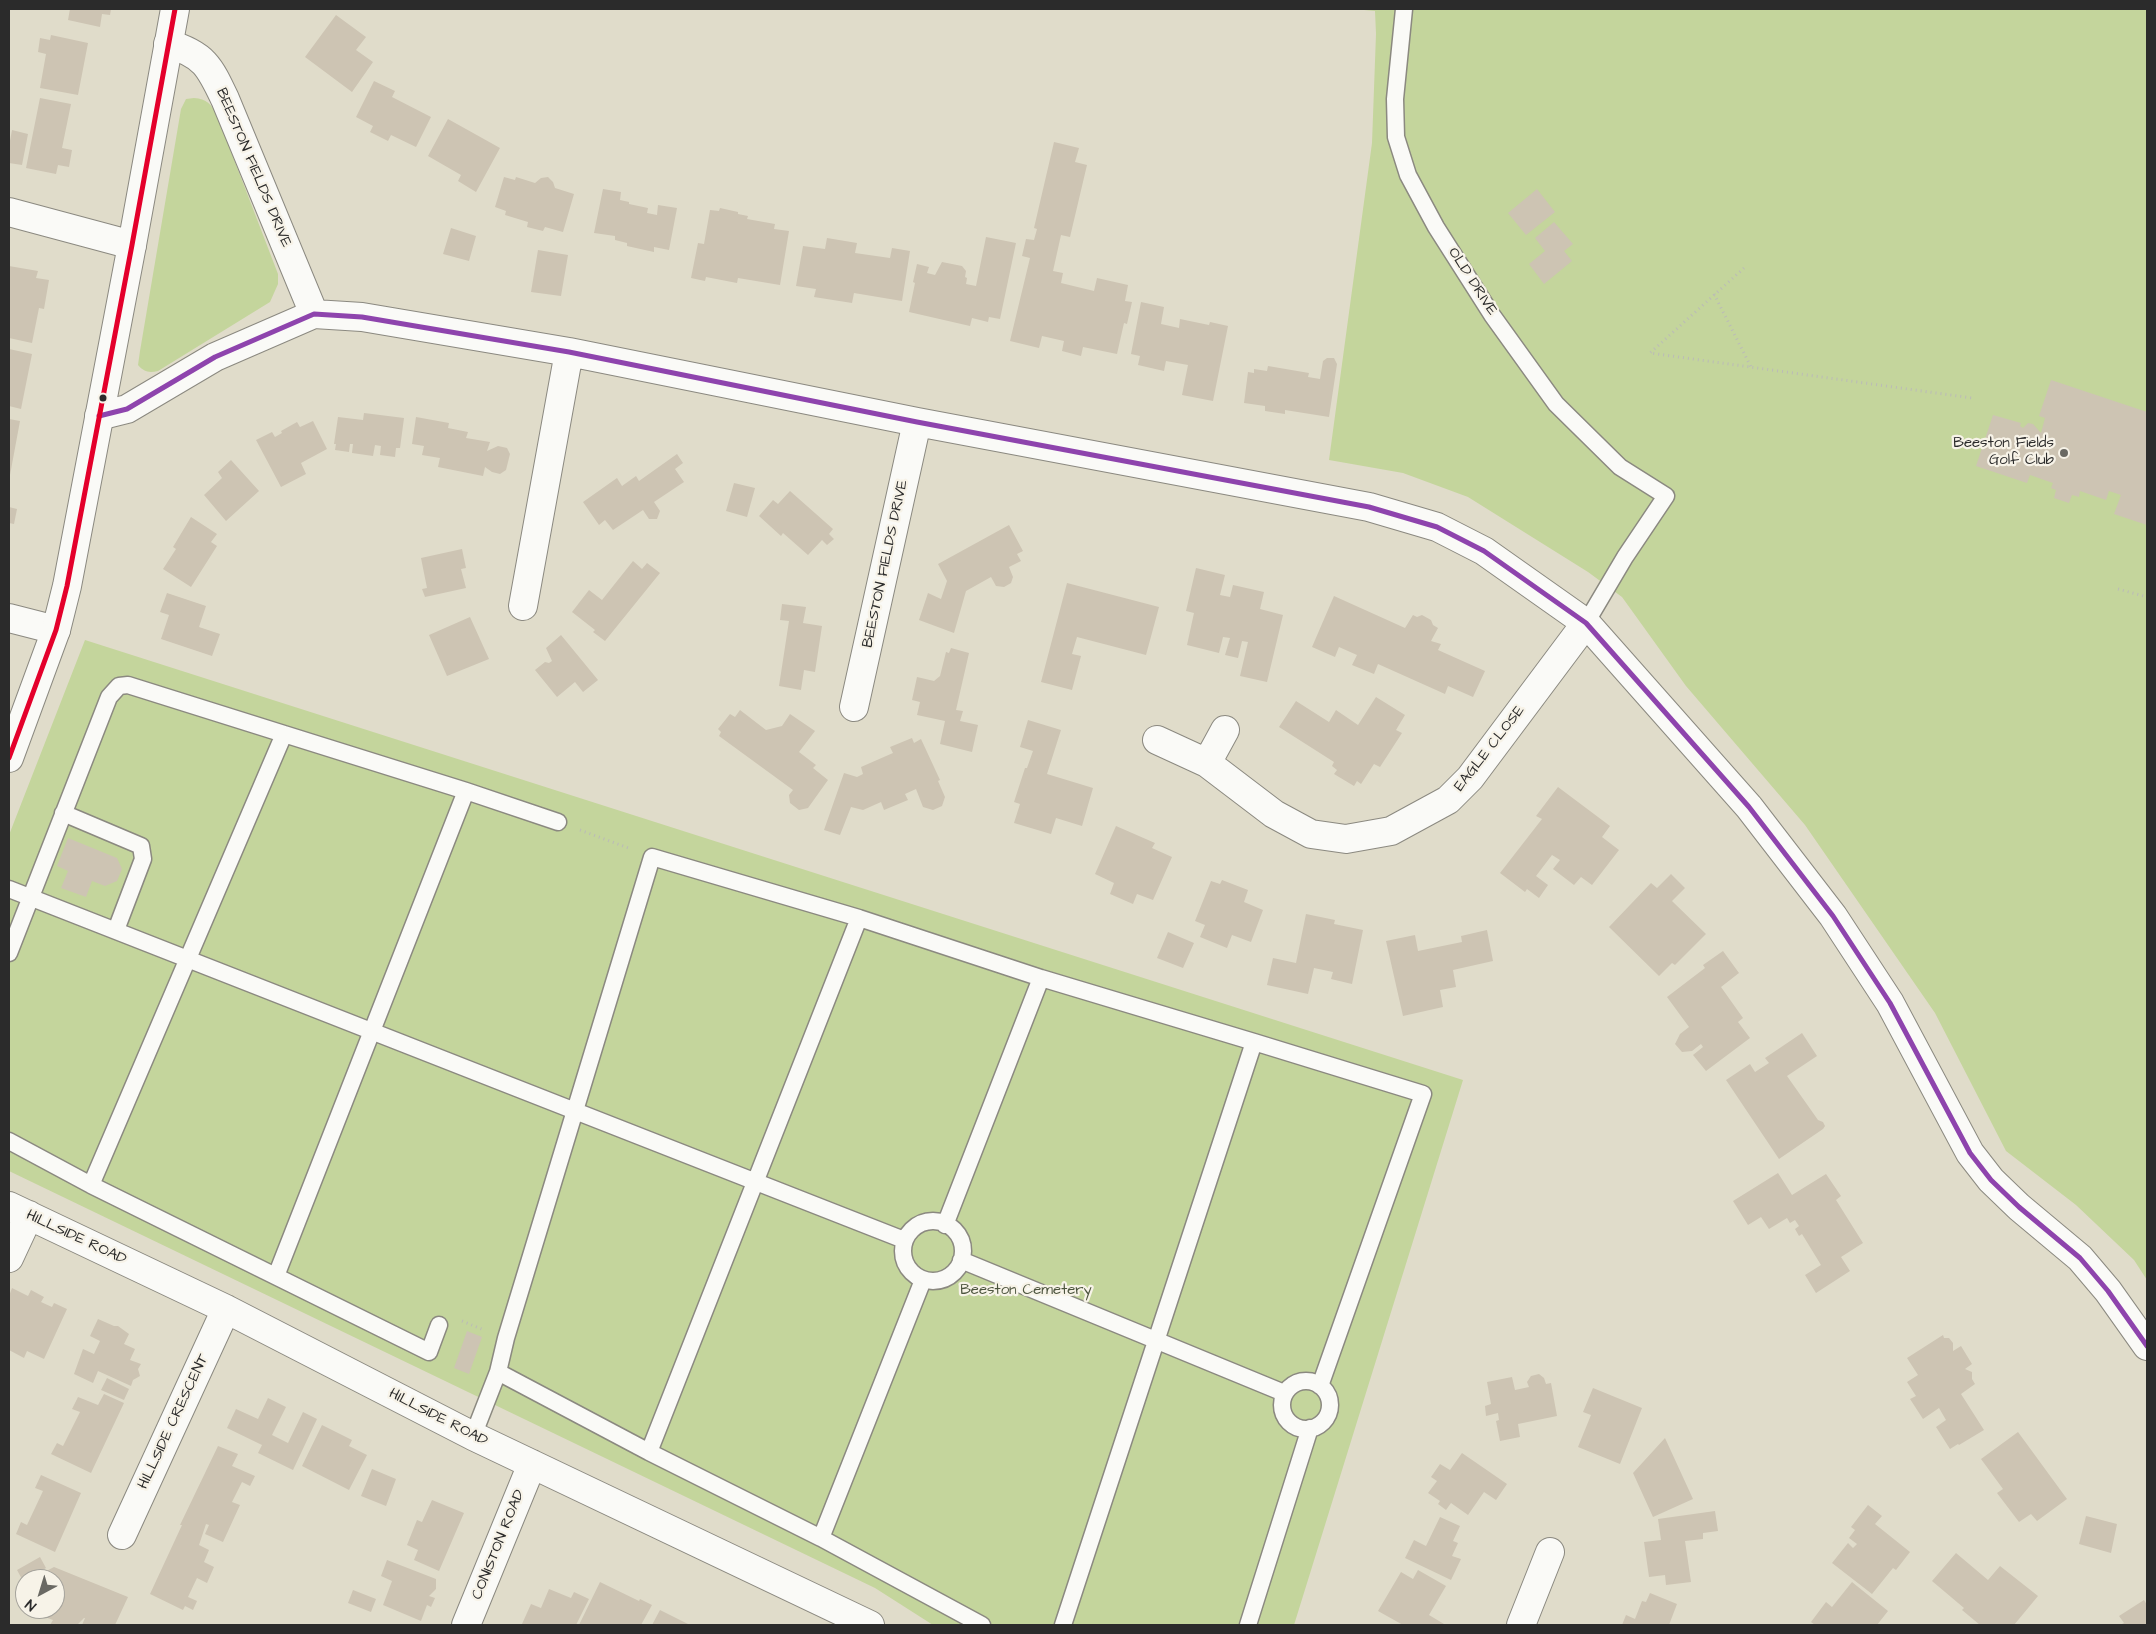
<!DOCTYPE html>
<html>
<head>
<meta charset="utf-8">
<style>
  body { margin:0 }
  #map { position:relative; width:2156px; height:1634px; overflow:hidden; background:#e0dcca; font-family:"Architects Daughter",sans-serif }
  canvas { display:block }
  .frame { position:absolute; inset:0; border:10px solid #2b2b2b; pointer-events:none }
  .north { position:absolute; left:15px; top:1569px; width:50px; height:50px; box-sizing:border-box; background:#f7f3e8; border:1px solid #a5a39c; border-radius:50%; rotate:219deg; font-size:14px; font-weight:700; line-height:20px; text-align:center; color:#2b2b2b }
  .north::after { content:''; display:block; margin:auto; width:18px; height:22px; background:#6a6963; clip-path:polygon(50% 0,100% 100%,50% 72%,0 100%) }
</style>
</head>
<body>
<div id="map">
<canvas width="2156" height="1634"></canvas>
<div class="frame"></div>
<div class="north">N</div>
</div>
<script>
const ctx = document.querySelector('canvas').getContext('2d');
ctx.lineJoin = 'round';
function paint(path, color) { ctx.fillStyle = color; ctx.fill(path, 'evenodd'); }
function trace(path, color, width, dash) { ctx.strokeStyle = color; ctx.lineWidth = width; ctx.lineCap = dash ? 'butt' : 'round'; ctx.setLineDash(dash || []); ctx.stroke(path); }
function drawText(font, color, halo, rows, align = 'center') {
  ctx.font = font + ' "Architects Daughter",sans-serif'; ctx.lineWidth = 4.5; ctx.setLineDash([]); ctx.textBaseline = 'middle'; ctx.strokeStyle = halo; ctx.fillStyle = color; for (const [text, x, y, turn = 0] of rows) {
    ctx.save(); ctx.translate(x, y); ctx.rotate((+turn || 0) * Math.PI / 180); ctx.textAlign = isNaN(turn) ? turn : align; if (halo) ctx.strokeText(text, 0, 0); ctx.fillText(text, 0, 0); ctx.restore();
  }
}
paint(new Path2D(`
  M1353,9h794v1271l-13,-20 -58,-55 -70,-54 -71,-138 -130,-188 -119,-139 -64,-89 -34,-25 -120,-75 -65,-24 -74,-13 43,-317 4,-109 -1,-23z
  M194,98c13,1 17,6 23,17l61,159v10l-8,18 -112,69c-9,2 -14,1 -20,-6l2,-14 41,-242 5,-10z
  M85,640l1378,440 -169,545h-361l-58,-37 -866,-417v-336z`), '#c4d59c');
paint(new Path2D(`
  M70,9h41l-1,6 -8,-1 -2,13 -32,-7z
  M336,15l30,22 -10,13 17,12 -21,30 -47,-35z
  M51,35l37,8 -10,52 -38,-7 6,-34 -8,-2 2,-14 10,2z
  M374,81l21,10 -3,6 39,20 -15,30 -25,-12 -3,6 -18,-9 3,-6 -17,-9z
  M40,98l31,6 -9,44 10,2 -3,17 -11,-2 -2,9 -30,-6z
  M448,119l52,29 -24,44 -18,-11 3,-6 -33,-19z
  M12,130l16,4 -6,31 -13,-2v-17z
  M1054,142l25,6 -4,14 12,3 -17,72 -9,-2 -8,36 10,2 -2,10 33,8 3,-13 31,7 -3,16 7,1 -5,22 -3,-1 -7,31 -34,-7 -2,9 -19,-5 2,-10 -22,-5 -3,12 -29,-7 20,-83 -8,-2 4,-17 8,1 3,-11 -3,-1z
  M504,177l11,3 1,-3 19,6 6,-5 7,-1 5,5 2,6 19,6 -11,38 -18,-5 -2,4 -16,-4 1,-5 -23,-7 1,-4 -11,-4z
  M603,189l18,3 -1,8 9,2v2l19,4 -1,5 10,2 1,-10 19,3 -8,42 -15,-3v5l-27,-6v-3l-12,-3v-4l-21,-3z
  M1537,189l18,23 -29,23 -18,-22z
  M720,208l18,4v2l10,2 -1,3 28,5 -1,5 15,2 -9,54 -42,-7 -1,5 -31,-6 -1,4 -14,-3 7,-35 6,1 6,-34 9,1z
  M1554,222l19,22 -9,7 8,10 -28,23 -15,-20 16,-13 -10,-13z
  M451,228l25,8 -7,25 -26,-7z
  M986,237l30,6 -16,76 -11,-2 -1,5 -16,-4 -2,8 -61,-14 6,-29 -2,-1 4,-18 12,3 -2,6 8,2 7,-13 20,4 4,5 -1,6 2,1 -1,6 10,2z
  M827,238l30,5 -2,10 35,5 2,-10 18,3 -8,50 -48,-8 -2,10 -38,-6 2,-8 -20,-3 7,-40 22,3z
  M538,250l30,5 -7,41 -30,-4z
  M9,266l29,5 -2,7 13,2 -5,29 -5,-1 -7,35 -23,-5z
  M1141,302l23,5 -3,17 18,4 1,-9 29,6 1,-3 18,4 -15,75 -31,-6 6,-30 -22,-4 -2,10 -26,-6 2,-9 -9,-2z
  M9,349l23,5 -11,55 -12,-3z
  M1327,358h7l3,6 -8,53 -44,-7v4l-20,-3v-5l-21,-3 4,-31 6,1v-4l13,2 1,-5 41,7 -1,4 12,2 3,-18z
  M2051,380l96,32v113l-33,-11 7,-19 -12,-4 -3,9 -26,-9 -1,6 -7,-2 -3,8 -15,-5 2,-8 -5,-2 2,-5 -23,-8 -3,8 -51,-17 17,-51 28,8 -1,3 3,2 5,-5 5,1 8,9 4,-15 -6,-2z
  M364,413l40,5 -4,30h-4l-1,9 -15,-2 1,-9 -6,-1 -2,11 -21,-3 1,-9h-3l-1,8 -14,-2 1,-6h-2l4,-27 25,3z
  M416,417l33,6 -1,5 20,4 -2,6 24,4 -3,9 11,-5 9,2 3,6 -4,16 -6,4 -8,-2 -7,-5 -2,9 -45,-9 2,-9 -18,-3 2,-9 -12,-2z
  M9,419l11,2 -10,54h-1z
  M313,421l14,28 -26,14 5,11 -25,13 -25,-47 16,-8 3,5 7,-4 -1,-2 16,-9 3,5z
  M677,454l6,9 -8,6 9,13 -30,20 6,9 -3,8h-8l-6,-9 -30,20 -8,-10 -6,5 -16,-23 34,-24 5,8 14,-10 3,5z
  M231,460l28,31 -33,30 -22,-26 18,-17 -4,-6z
  M734,483l21,5 -8,29 -21,-6z
  M790,491l43,38 -4,5 5,5 -7,6 -5,-5 -14,15 -25,-22 -2,3 -22,-20 14,-16 5,4z
  M9,507l8,2 -3,15 -5,-1z
  M191,517l26,17 -6,8 6,4 -26,41 -28,-18 13,-20 -3,-2z
  M1009,525l14,26 -6,3 4,7 -12,6 4,10 -2,6 -7,4 -8,-1 -5,-9 -25,14 -12,42 -35,-13 9,-27 13,6 6,-18 -9,-17z
  M462,549l4,19 -5,1 5,19 -41,9 -3,-8 5,-1 -6,-30z
  M633,561l9,8 5,-6 13,10 -55,68 -12,-9 2,-2 -23,-18 17,-22 13,10z
  M1196,568l29,7 -5,20 10,2 3,-12 31,7 -4,17 23,6 -16,67 -27,-6 8,-34 -6,-1 -4,17 -13,-3 5,-17 -7,-1 -4,16 -32,-8 7,-32 -8,-2z
  M1067,583l92,24 -13,48 -69,-18 -5,17 9,2 -9,34 -31,-8z
  M167,593l39,13 -7,21 21,7 -8,22 -51,-17 8,-24 -9,-3z
  M1334,596l71,32 8,-13 4,2 5,-2 9,5 2,5 5,3 -7,13 10,3 -3,6 47,21 -12,26 -25,-11 -3,8 -67,-30 -4,10 -22,-9 5,-10 -18,-8 -4,10 -23,-10z
  M782,604l24,3 -3,16 19,3 -7,46 -11,-2 -3,20 -22,-4 10,-65 -9,-1z
  M470,617l19,42 -42,17 -18,-41z
  M561,635l37,45 -15,12 -8,-10 -18,15 -22,-27 10,-8 4,1 3,-2 -6,-13z
  M951,648l18,5 -13,57 7,1 -3,10 18,4 -6,27 -32,-8 5,-23 -28,-6 3,-13 -8,-2 5,-23 17,4 6,-5 6,-24 3,1z
  M1376,697l29,18 -9,15 6,3 -22,34 -6,-3 -13,20 -4,-3 -3,5 -20,-12 3,-4 -5,-4 2,-4 -55,-35 17,-26 33,21 7,-12 22,15z
  M740,710l26,20 16,-4 8,-12 25,17 -16,21 17,13 -3,3 15,12 -20,28 -9,2 -9,-7 -1,-8 4,-5 -74,-54 2,-4 -3,-3 12,-15 5,3z
  M1028,720l33,10 -14,44 46,14 -11,38 -26,-8 -5,16 -37,-11 6,-19 -6,-2 11,-34h2l6,-17 -13,-4z
  M912,738l2,5 7,-4 19,41 -2,1 7,16 -3,9 -9,4 -10,-3 -7,-18 -11,5 3,6 -24,10 -3,-8 -18,8 -12,-3 -11,28 -16,-5 20,-57 13,4 6,-3 -2,-7 32,-14 -3,-6z
  M1558,787l52,39 -8,11 17,13 -27,35 -11,-8 -7,8 -21,-16 7,-9 -8,-5 -16,21 12,9 -9,13 -12,-9 -2,3 -25,-19 42,-54 -6,-3z
  M1116,826l39,17 -3,5 20,9 -19,43 -16,-6 -4,10 -23,-10 4,-11 -19,-9z
  M68,838l49,20 5,11 -5,12 -12,5 -13,-5 -6,16 -25,-9 7,-17 -11,-5z
  M1671,874l14,14 -13,13 34,33 -31,31 -3,-2 -13,13 -50,-49 42,-44 6,5z
  M1222,880l26,10 -4,12 19,8 -12,32 -19,-7 -5,13 -27,-11 5,-12 -10,-4 16,-40 9,3z
  M1306,914l29,6 -1,4 29,6 -11,54 -21,-5 2,-7 -19,-4 -6,26 -41,-9 6,-27 23,5z
  M1487,930l6,31 -40,9 3,17 -16,3 3,17 -40,9 -17,-75 29,-6 3,16 44,-9 -1,-6z
  M1168,932l26,11 -11,25 -26,-10z
  M1723,951l16,22 -18,14 22,31 -5,4 12,16 -44,33 -13,-16 10,-8 -2,-3 -9,7 -10,1 -7,-8 5,-10 9,-7 -22,-30 38,-29 -2,-3z
  M1802,1033l15,23 -30,20 31,44 5,2 2,4 -2,3 -44,30 -53,-79 24,-16 5,8 14,-9 -4,-5z
  M1778,1173l14,22 34,-21 15,22 -5,4 27,43 -22,14 9,14 -34,22 -11,-18 16,-10 -19,-31 -3,2 -4,-7 4,-3 -4,-6 -5,3 -3,-5 -18,11 -8,-12 -13,8 -15,-24z
  M12,1288l16,8 3,-6 13,7 -3,5 11,5 2,-4 13,6 -23,50 -17,-8 -3,7 -15,-8v-54z
  M98,1319l16,7h4l11,8 -5,10 11,5 -5,11 11,4 -3,5 2,7 -7,4 -2,6 -33,-15 -5,12 -19,-9 9,-25 11,5 6,-13 -10,-5z
  M467,1331l15,6 -13,37 -15,-6z
  M1943,1335l1,3h5l4,5v8l8,-5 11,18 -7,5 7,3v7l3,5 -14,10 23,36 -25,15 -1,-1 -8,5 -14,-22 10,-7 -7,-12 -16,11 -13,-20 6,-3 -9,-14 11,-7 -11,-17z
  M1539,1374l5,4 2,6 5,-1 6,33 -39,8 2,13 -20,4 -4,-20 3,-1 -1,-7 -12,3 -1,-10 6,-2 -4,-22 25,-5 3,13 14,-3 -2,-5 4,-6z
  M107,1378l22,11 -5,11 -23,-10z
  M1593,1388l49,20 -22,56 -42,-17 13,-32 -8,-3z
  M104,1394l20,9 -33,70 -40,-19 6,-11 6,3 17,-34 -8,-3 6,-12 20,8z
  M268,1398l18,9 -14,28 16,8 15,-31 14,7 -24,51 -35,-17 4,-8 -35,-17 9,-19 22,10z
  M322,1425l30,15 -3,6 18,9 -18,35 -47,-24z
  M2018,1432l49,67 -30,22 -6,-7 -12,8 -22,-29 6,-4 -22,-30z
  M1665,1438l28,61 -40,18 -20,-44z
  M218,1446l20,8 -6,12 23,10 -5,10 -8,-4 -10,20 8,3 -17,37 -18,-8 4,-9 -3,-1 -7,21 10,5 -5,12 10,5 -7,16 -10,-5 -9,19 9,4 -4,9 -8,-4 -2,4 -33,-16 32,-69h-2z
  M1462,1453l45,31 -11,16 -12,-8 -16,23 -17,-12 -5,7 -8,-6 2,-3 -12,-8 9,-12 -6,-4 9,-13 10,6z
  M372,1469l24,10 -10,27 -25,-10z
  M41,1475l40,18 -26,59 -39,-18 5,-12 6,3 16,-34 -8,-3z
  M432,1500l32,13 -25,58 -25,-11 4,-10 -11,-5 10,-25 5,2z
  M1868,1505l14,11 -7,8 35,28 -14,18 -3,-2 -21,26 -40,-31 16,-20 5,5 4,-4 -8,-6 6,-8 -4,-3z
  M1715,1511l3,20 -15,2v6l-18,2 6,41 -25,3 -1,-10 -16,2 -5,-35 17,-2 -3,-21z
  M2086,1516l31,8 -6,29 -32,-9z
  M1440,1517l20,9 -7,15 5,2 -6,13 9,3 -10,21 -46,-22 9,-18 12,6z
  M1956,1553l32,27 12,-14 38,30 -24,29h-34l-18,-15 2,-2 -32,-27z
  M40,1557l6,11 -23,13 -6,-11z
  M387,1560l49,19v10l-7,7 6,2 -4,9 -4,-2 -6,16 -38,-16 9,-24 -11,-5z
  M54,1567l74,30 -13,28h-33l3,-7h-1l-7,7h-27l3,-5 -11,-4 3,-7h10v-30h-24z
  M1418,1570l28,16 -17,29 15,9 -1,1h-40l-25,-14 23,-39 12,7z
  M600,1582l39,19 1,-2 12,6 -11,20h-62z
  M1852,1582l36,29 -11,14h-62l-4,-3 15,-20 6,5z
  M549,1589l22,9 3,-6 15,7 -13,26 -54,-1 9,-20 10,4z
  M353,1590l23,9 -5,13 -23,-9z
  M1650,1593l27,11 -8,21h-47l4,-10 9,4 7,-18 4,1z
  M2144,1600l3,5v20h-27l4,-2 -5,-7z
  M660,1610l30,15h-38z`), '#cdc4b3');
const lane = new Path2D(`
  M1404,9l-9,90 1,38 12,38 28,52 56,88 64,89 64,63 46,29 -41,61 -39,66
  M284,734l182,57 92,31
  M63,813l78,33 2,13 -27,71
  M9,889l895,351
  M9,953l100,-256 10,-11 9,-1 156,49 -193,451
  M9,1141l82,44 338,167 10,-27
  M903 1251a30 30 0 1 1 60 0a30 30 0 1 1-60 0Z
  M945,1225l96,-247
  M961,1260l323,133
  M276,1276l190,-485
  M1282 1405a24 24 0 1 1 48 0a24 24 0 1 1-48 0Z
  M473,1436l25,-64
  M649,1452l210,-534
  M821,1538l102,-258
  M982,1625l-161,-87 -172,-86 -151,-80 8,-34 146,-481 207,61 182,60 213,64
  M1063,1625l191,-583 169,52 -103,292
  M1248,1625l62,-197`);
const street = new Path2D(`
  M168,44c36,10 42,23 57,55l89,215
  M9,212l123,33
  M99,416l28,-7 88,-52 99,-43 48,3 207,35 348,70 452,85 68,20 47,24 102,72 163,184 84,109 57,87 80,150 21,27 28,27 61,51 28,33 39,55
  M523,606l46,-254
  M9,618l47,12
  M854,707l63,-285
  M1157,740l50,23 67,51 37,20 35,5 45,-8 57,-31 22,-22 116,-155
  M1207,763l18,-33
  M9,1206l217,103 247,127 397,189
  M9,1258l20,-43
  M122,1535l104,-226
  M466,1625l66,-161
  M1521,1625l29,-73`);
const secondary = new Path2D(`
  M9,758l47,-128 11,-44 65,-341 43,-236`);
trace(lane, '#8b8980', 19);
trace(street, '#8b8980', 30);
trace(secondary, '#8b8980', 30);
trace(new Path2D(`
  M1744,268l-94,85 322,45
  M1714,294l37,73
  M2118,589l29,8
  M580,830l51,19
  M462,1321l22,9`), '#bbbbb7', 3, [1, 4]);
trace(lane, '#fafaf7', 16);
trace(street, '#fafaf7', 28);
trace(secondary, '#fafaf7', 28);
trace(new Path2D(`
  M99,416l28,-7 88,-52 99,-43 48,3 207,35 348,70 452,85 68,20 47,24 102,72 163,184 84,109 57,87 80,150 21,27 28,27 61,51 28,33 39,55`), '#8e44ad', 5);
trace(new Path2D(`
  M9,758l47,-128 11,-44 65,-341 43,-236`), '#e4002b', 5);
for (const [x, y, r, color] of [
  [103,398,4.5,"#2b2b2b"],
  [2064,453,5,"#6a6963"]
]) { const dot = new Path2D(); dot.arc(x, y, r, 0, 2 * Math.PI); ctx.fillStyle = color; ctx.fill(dot); trace(dot, '#f7f3e8', 2); }
drawText('15px', '#2b2b2b', '#f7f3e8', [
  ["BEESTON FIELDS DRIVE",253,168,67],
  ["OLD DRIVE",1472,282,57],
  ["BEESTON FIELDS DRIVE",886,564,-78],
  ["EAGLE CLOSE",1490,749,-52],
  ["HILLSIDE ROAD",76,1238,25],
  ["HILLSIDE ROAD",438,1418,27],
  ["HILLSIDE CRESCENT",174,1422,-65],
  ["CONISTON ROAD",499,1545,-68]
]);
drawText('15px', '#2b2b2b', '#f7f3e8', [
  ["Beeston Fields",2054,444],
  ["Golf Club",2054,461]
], 'right');
drawText('15px', '#4c543e', '#f7f3e8', [
  ["Beeston Cemetery",1026,1291]
]);
</script>
</body>
</html>
